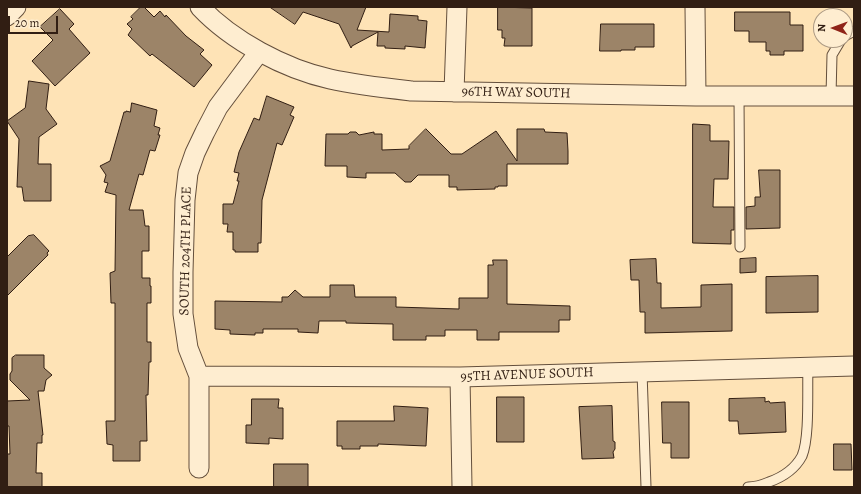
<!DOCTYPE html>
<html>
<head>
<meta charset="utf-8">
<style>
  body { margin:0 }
  #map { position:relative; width:861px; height:494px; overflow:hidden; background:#fee3b6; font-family:Alegreya,serif }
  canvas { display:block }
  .frame { position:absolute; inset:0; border:8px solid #311e13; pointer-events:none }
  .north { position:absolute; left:813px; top:8px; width:40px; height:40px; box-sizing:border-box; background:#feedd0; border:1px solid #ac9a84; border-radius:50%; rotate:271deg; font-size:11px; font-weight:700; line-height:16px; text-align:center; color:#311e13 }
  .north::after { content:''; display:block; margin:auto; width:14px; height:18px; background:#8f2418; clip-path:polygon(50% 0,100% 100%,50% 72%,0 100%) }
  .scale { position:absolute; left:8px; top:16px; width:50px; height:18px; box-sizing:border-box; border:2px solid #311e13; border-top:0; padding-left:5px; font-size:12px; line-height:14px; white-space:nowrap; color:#311e13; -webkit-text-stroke:3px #feedd0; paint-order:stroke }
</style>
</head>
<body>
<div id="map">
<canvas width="861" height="494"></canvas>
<div class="frame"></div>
<div class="north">N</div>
<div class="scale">20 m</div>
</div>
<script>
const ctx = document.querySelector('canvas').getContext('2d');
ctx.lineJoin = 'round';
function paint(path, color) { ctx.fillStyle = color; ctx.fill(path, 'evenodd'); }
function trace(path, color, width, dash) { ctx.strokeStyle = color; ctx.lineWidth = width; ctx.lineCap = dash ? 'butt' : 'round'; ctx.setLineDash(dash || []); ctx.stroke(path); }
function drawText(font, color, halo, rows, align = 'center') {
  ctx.font = font + ' Alegreya,serif'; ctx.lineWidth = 4; ctx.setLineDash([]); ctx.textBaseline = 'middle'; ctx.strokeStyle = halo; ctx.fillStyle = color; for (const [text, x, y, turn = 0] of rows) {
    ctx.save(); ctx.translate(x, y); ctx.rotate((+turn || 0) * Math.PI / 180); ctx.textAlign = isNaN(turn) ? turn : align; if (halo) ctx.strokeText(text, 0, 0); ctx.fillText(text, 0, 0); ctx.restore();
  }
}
const building = new Path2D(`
  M141,7h3l10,10 6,-6 5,6 1,-2 20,21 18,14 -4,4 12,11 -18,22 -42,-33 -2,2 -22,-21 4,-6 -5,-5 6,-5 -2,-2z
  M270,7h96l-9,23 32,2 1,-18 28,2v4l9,1 -2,27 -20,-2v3l-20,-1v-2h-8l1,-14 -26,14 -1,2 -12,-24 -36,-12 -8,12z
  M498,7l34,1v38h-28l1,-8h-3v-8h-4z
  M60,9l14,15 -5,5 21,24 -35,33 -23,-25 21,-21 -13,-13z
  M735,12h55v13h13v26h-19v4h-14v-4h-4v-9h-17v-11h-14z
  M601,24h53v23h-19v3h-14v1h-21z
  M29,81l20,3 -3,25 11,15 -18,13 -1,27h13v37h-27l-2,-14h-5l2,-48 -12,-18 18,-13z
  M267,96l27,11 -4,8 4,2 -12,28 -5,-2 -15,57 -1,43h-3v9h-23v-2h-2v-18h-6l1,-8h-5v-20h10l6,-23h-2l2,-8 -5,-1 5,-20 15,-34 5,2z
  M132,103l25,7 -3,16 6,2 -2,7h2l-5,16 -5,-1 -7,25 -4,-1 -10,36h14l2,16h4v25h-7v27h8v8h1v17h-4v39h4v20h-2l-1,33h-2l1,46h-7v20h-27v-16l-6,-1 -1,-23h9v-118h-4l-1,-30 5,-2 1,-76 -11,-3 3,-9 -4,-1 2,-7 -6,-9 10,-5 14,-49h2v-1l4,1z
  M693,124l17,1v16h19l-1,38h-14l-1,28h21v23h-3v14l-38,-1z
  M426,129l25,25h11l34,-23 21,30v-32h27l1,3 22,1 1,18v13h-61v22h-9v1h-3v2l-38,1v-3h-8v-12h-31l-7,7h-6l-10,-9h-29v5l-19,-1v-11h-22l1,-32h22l2,-2h6l3,3 15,-3v2h8v16l27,-1v-3z
  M759,170h21v58l-34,1v-22l9,-1v-9h5z
  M34,235l15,16 -2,2 1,2 -41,41v-39l21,-21z
  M756,258v14l-16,1v-14z
  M656,259l1,24h4v25l40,-1v-22l31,-1v47l-87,2v-21h-5l-1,-32h-8l-1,-20z
  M493,260h14v44l63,2v14h-11v12h-60v8h-22v-10h-32v6h-19v4h-33v-16l-47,-1v-2h-27l-1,12 -20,-1v-3h-35v4h-8v2l-25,-1v-4l-15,-1v-28l67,1v-5h6l7,-7 8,7h27v-12h24l1,12h41v10l63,2v-11h29v-33h5z
  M818,276v36l-52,1v-36z
  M16,355h28v13l8,7 -6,5 -2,11h-6l5,44h-1v8h-5l-1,30h6v14h-35v-33h3l-1,-28h-2v-25l23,-1 -20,-20v-6l2,-3v-13z
  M497,397h27v45h-27z
  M765,398v4l4,-1 1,2 15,-1 1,30 -47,2 -1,-13h-9v-22z
  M252,399h27l-1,9h5v31l-14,-1v6l-23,-1v-18h5z
  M662,402h27v56h-18v-15h-8z
  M394,406l34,2 -2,38 -48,-2v2h-18v3h-18v-3h-5v-25h57z
  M612,406l1,35 2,1v7l-2,3 1,6 -32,1 -3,-52z
  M834,444h17l1,26h-18z
  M274,464h34v23h-34z`);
paint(building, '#9c8468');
trace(building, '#311e13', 1);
const service = new Path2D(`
  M845,36l9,-5
  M739,96l1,151
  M831,96l1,-41 9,-15
  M642,372l4,115
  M748,487c8,0 14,-2 21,-5 14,-5 26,-13 33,-26 8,-19 5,-67 6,-89`);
const minor = new Path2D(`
  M200,7c32,34 85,62 130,72 27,6 55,9 82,12l284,5h158
  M695,7l1,89
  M7,16l9,-9
  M454,92l3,-85
  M199,376l261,1 394,-11
  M460,377l2,110
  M199,468v-92l-11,-28 -5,-34v-42l2,-72 3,-27 7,-20 10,-21 13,-25 41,-55`);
trace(service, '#644f3c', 11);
trace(minor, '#644f3c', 21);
trace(service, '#feedd0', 9);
trace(minor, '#feedd0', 19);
drawText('14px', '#311e13', '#feedd0', [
  ["96TH WAY SOUTH",516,93,1],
  ["SOUTH 204TH PLACE",186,251,-89],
  ["95TH AVENUE SOUTH",527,375,-2]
]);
</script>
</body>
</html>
